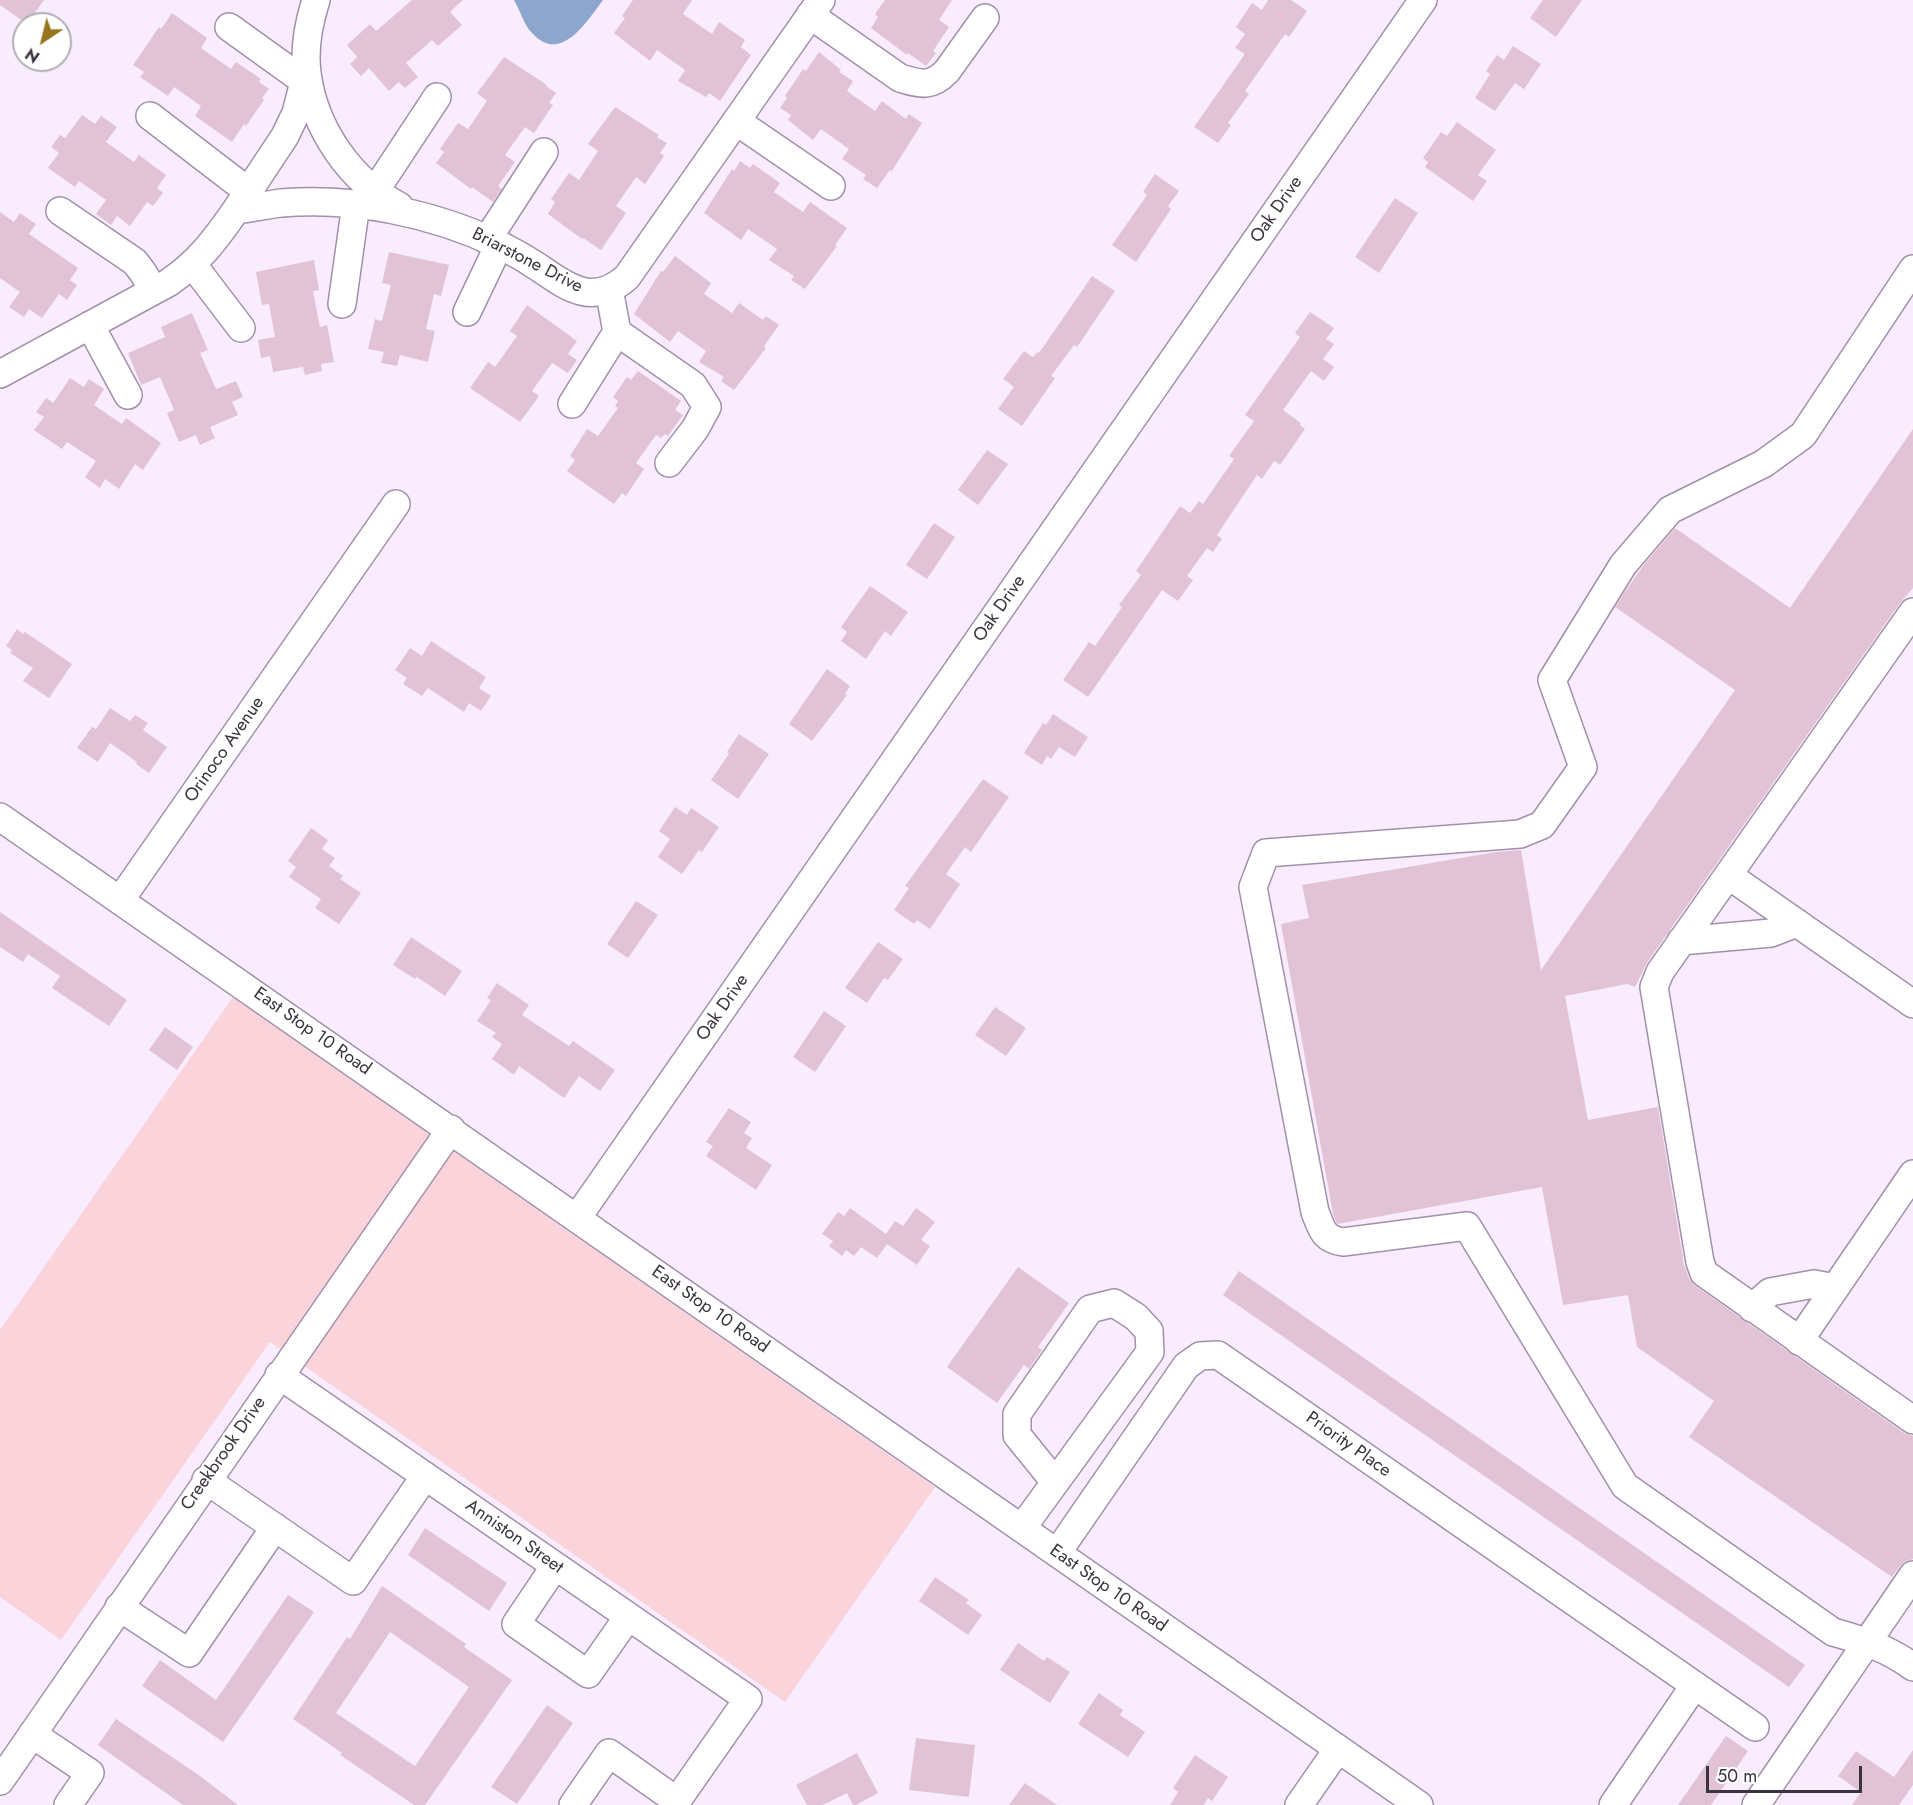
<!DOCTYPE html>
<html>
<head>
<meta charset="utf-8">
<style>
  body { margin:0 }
  #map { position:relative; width:1913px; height:1805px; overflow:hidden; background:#f8ecfe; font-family:Jost,sans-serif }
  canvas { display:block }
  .north { position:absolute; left:12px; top:12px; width:60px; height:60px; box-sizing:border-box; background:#fff; border:2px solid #b1aeb2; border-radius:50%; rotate:215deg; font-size:16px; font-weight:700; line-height:24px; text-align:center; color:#3b343f }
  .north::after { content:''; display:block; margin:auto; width:21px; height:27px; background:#96771f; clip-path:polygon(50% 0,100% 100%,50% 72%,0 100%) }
  .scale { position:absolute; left:1706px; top:1766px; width:156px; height:27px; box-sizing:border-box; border:3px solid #3b343f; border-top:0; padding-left:8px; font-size:18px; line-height:21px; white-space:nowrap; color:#3b343f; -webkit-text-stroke:4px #fff; paint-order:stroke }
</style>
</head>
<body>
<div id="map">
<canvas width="1913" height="1805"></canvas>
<div class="north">N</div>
<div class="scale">50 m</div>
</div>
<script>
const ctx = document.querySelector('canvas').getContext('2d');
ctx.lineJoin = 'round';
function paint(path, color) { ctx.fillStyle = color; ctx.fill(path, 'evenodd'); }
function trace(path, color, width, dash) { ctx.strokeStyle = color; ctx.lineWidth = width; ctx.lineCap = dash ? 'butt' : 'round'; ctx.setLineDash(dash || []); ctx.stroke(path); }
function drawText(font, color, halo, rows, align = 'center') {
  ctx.font = font + ' Jost,sans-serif'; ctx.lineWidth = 4.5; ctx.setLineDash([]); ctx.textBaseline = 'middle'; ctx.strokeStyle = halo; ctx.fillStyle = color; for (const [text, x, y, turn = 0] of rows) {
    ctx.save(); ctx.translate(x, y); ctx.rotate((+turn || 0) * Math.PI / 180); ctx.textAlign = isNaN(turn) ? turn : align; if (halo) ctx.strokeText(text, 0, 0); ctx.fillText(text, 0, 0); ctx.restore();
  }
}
paint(new Path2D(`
  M233,997l702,490 -150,215 -515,-360 -209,298 -61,-43v-267z`), '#fad4da');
paint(new Path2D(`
  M514,0h89c-16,21 -42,65 -71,33 -8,-8 -12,-23 -18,-33z`), '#8da6cd');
paint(new Path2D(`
  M0,0h44l-17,24 -27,-19z
  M412,0h51l-13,12 12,13 -24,21 -6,-6 -26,23 12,14 -13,11 -6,-6 -10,9 -20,-23 -8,8 -11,-12 7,-7 -10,-12 23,-21 6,7z
  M633,0h59l-9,14 29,20 7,-12 26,18 -4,7 10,8 -31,46 -11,-8 -3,4 -28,-16 7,-11 -28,-20 -7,11 -36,-28 11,-15 -3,-2z
  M885,0h67l-13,20 10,7 -16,24 3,2 -10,13 -18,-13 -1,2 -36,-27 7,-11 -3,-3z
  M1268,0h23l16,11 -18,26 -4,-3 -40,57 4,3 -21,29 3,2 -13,18 -24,-16 51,-73 -10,-6 10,-14 -9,-7 16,-24 10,7z
  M1543,0h39l-26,37 -26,-19z
  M172,13l35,25 -6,10 30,21 5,-7 25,17 -2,3 10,7 -7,9 2,2 -18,26 -2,-2 -12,18 -37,-26 6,-10 -27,-19 -6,9 -28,-19 4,-5 -11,-7 26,-38 2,2z
  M1513,46l28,18 -17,25 -9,-6 -20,28 -20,-13 15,-24 -4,-3 11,-16 7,5z
  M819,52l22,18 -2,2 14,9 -6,10 28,20 7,-10 24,18 3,-5 13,9 -30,48 -2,-1 -13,18 -14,-9 3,-4 -24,-16 7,-10 -28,-20 -8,11 -25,-20 3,-5 -11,-7 7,-10 -2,-2 18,-27 3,2z
  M504,57l43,28 -1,1 10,7 -7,10 4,2 -19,28 -9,-6 -20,28 10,7 -17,24 4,3 -9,13 -21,-15 -1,2 -35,-26 8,-11 -4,-3 18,-26 10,6 19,-28 -10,-8z
  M615,107l44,28 -2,2 10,6 -7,10 4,3 -19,28 -9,-7 -20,29 10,7 -25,37 -18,-12 -1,1 -34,-25 7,-12 -4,-3 18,-26 10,7 19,-29 -10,-7z
  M82,115l13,9 6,-8 16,11 -11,15 28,20 5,-7 27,20 -9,13 6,5 -10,13 -6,-4 -17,24 -13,-10 -6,9 -15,-11 10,-14 -27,-19 -4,6 -27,-19 11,-15 -8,-6 9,-12 5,3z
  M1457,122l39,28 -18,25 9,6 -14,20 -48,-34 3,-5 -5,-4 18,-26 6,4z
  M740,161l10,7 3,-4 27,19 -6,9 29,20 7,-10 37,26 -12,17 2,1 -32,43 -14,-9 3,-4 -25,-16 8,-11 -29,-20 -7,11 -37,-27 28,-44 2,2z
  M1155,174l24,17 -11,15 3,3 -35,53 -24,-17 35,-50 -4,-3z
  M1395,198l23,15 -39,60 -24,-16z
  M0,212l14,10 6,-9 16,11 -7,10 49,34 -8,12 7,5 -10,15 -8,-6 -17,24 -13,-9 -5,8 -15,-10 11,-15 -20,-14z
  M389,252l60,13 -8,31 -7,-2 -8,35 9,2 -7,31 -28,-7 -3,11 -16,-3 3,-11 -16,-3 7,-30 7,2 9,-36 -9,-2z
  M675,256l36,27 -7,11 28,19 7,-10 24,17 3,-4 13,9 -15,21 2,2 -32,42 -13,-9 3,-4 -25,-15 7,-11 -28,-20 -8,11 -36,-28 27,-43 2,1z
  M314,260l5,30 -6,1 7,36 7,-2 7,37 -13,2 1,7 -17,4 -2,-8 -30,5 -3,-16 -9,2 -3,-18 17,-3 -6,-33 -7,1 -6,-33z
  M1092,276l23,15 -38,56 -3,-2 -23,31 4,2 -33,48 -24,-17 16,-22 -11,-8 21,-28 9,6 5,-5 1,1z
  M527,305l50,36 -9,13 9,6 -9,13 -16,-10 -20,28 7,5 -19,26 -50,-34 18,-26 7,5 22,-31 -7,-5z
  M1310,312l24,16 -8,11 8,5 -11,15 11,8 -10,14 -13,-10 -28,39 18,13 -1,2 5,4 -25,36 -6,-4 -12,18 -5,-4 -40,60 5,4 -9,13 -6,-4 -20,28 6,4 -15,21 -16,-11 -74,107 -25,-17 26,-38 6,4 27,-39 -3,-2 22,-30 -5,-4 44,-65 10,7 9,-12 4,3 31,-45 -5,-3 25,-35 -9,-6 55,-78 -5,-4z
  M192,313l16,37 -8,3 16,36 20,-8 7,16 -11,5 6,13 -28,12 5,11 -15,7 -4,-10 -17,7 -12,-29 7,-3 -14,-33 -19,8 -13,-32 37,-16 -4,-10z
  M638,371l43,30 -6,9 8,5 -15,21 -3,-2 -4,4 -5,-3 -20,28 8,6 -18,27 -4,-3 -8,11 -47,-33 8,-11 -5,-4 17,-27 11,7 20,-28 -3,-2 3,-5 -5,-4 14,-20 4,3z
  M70,378l14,9 5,-8 15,10 -10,16 28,19 4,-6 35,25 -18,27 -8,-6 -16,25 -14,-10 -5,9 -15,-11 11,-16 -29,-19 -5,7 -28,-19 10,-13 -8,-5 10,-14 7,5z
  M1913,429v159l-13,15 -233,331 -20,29 -12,24 -8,-3 -62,12 23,124 70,-13 26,158 5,13 5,7 210,148 9,3v123l-7,2 -6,5 -8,11 -203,-140 25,-36 -77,-54 -9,-52 -65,10 -21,-118 -205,37 -4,-10 -52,-290 28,-6 -7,-33 194,-33 25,-2 20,120 194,-280 -120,-83 9,-14 19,-27 32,-38 115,80z
  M987,450l21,14 -30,41 -20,-15z
  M934,523l21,14 -28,42 -21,-14z
  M870,586l38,26 -17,24 -6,-5 -19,28 -25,-18 6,-9 -6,-5z
  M17,629l6,5 2,-2 47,32 -23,34 -26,-17 10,-13 -23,-15 2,-3 -6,-4z
  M431,641l55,36 -7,11 12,8 -10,15 -12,-8 -5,9 -36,-24 -6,8 -19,-12 4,-6 -12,-8 15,-22 12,8z
  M827,669l23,17 -5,8 2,1 -35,46 -23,-17z
  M110,708l20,13 5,-6 13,8 -5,7 24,17 -18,26 -13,-9 1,-2 -27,-19 -12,19 -21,-14 15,-21 4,2z
  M1053,714l35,23 -13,20 -16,-10 -8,12 -4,-3 -5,9 -18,-12 19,-30 3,2z
  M739,734l30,20 -31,45 -27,-19 18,-26 -2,-2z
  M983,779l26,18 -38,55 -6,-5 -19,27 14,10 -30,45 -13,-9 -3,4 -20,-14 15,-22 -4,-2z
  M675,807l12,8 4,-7 28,19 -17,25 -3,-2 -17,24 -24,-17 12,-18 -11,-8z
  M311,828l17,12 -6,9 13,9 -6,8 14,10 -3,3 21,14 -22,31 -24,-16 6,-9 -32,-22 7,-10 -8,-6z
  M636,901l22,14 -30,43 -21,-14z
  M0,912l127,88 -18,26 -57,-38 8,-12 -32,-22 -5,8 -23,-15z
  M411,937l51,34 -17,25 -28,-19 -2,2 -22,-14z
  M878,942l25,17 -15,21 -4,-2 -17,25 -22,-15z
  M497,983l32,22 -7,10 47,31 4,-5 42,29 -15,21 -21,-15 -15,22 -45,-32 -5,9 -22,-16 10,-15 -10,-7 4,-4 -19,-12 14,-21 -4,-2z
  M995,1007l31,21 -20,28 -31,-21z
  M824,1011l22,15 -31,46 -22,-15z
  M165,1027l28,20 -16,23 -28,-20z
  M729,1108l22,14 -7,11 8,5 -6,10 26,17 -16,25 -50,-34 7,-10 -7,-4z
  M850,1208l36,26 9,-13 8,5 13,-18 19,14 -14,18 9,6 -13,19 -30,-21 -10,14 -16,-11 -7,9 -8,-6 -4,6 -13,-10 4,-5 -11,-7 16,-22 6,4z
  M1018,1267l51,36 -31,44 4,3 -13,19 -5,-4 -27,38 -50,-36z
  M1239,1271l566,394 -16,22 -566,-392z
  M425,1528l82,55 -18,28 -81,-56z
  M935,1577l34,23 -3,3 16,12 -14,20 -49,-34z
  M382,1586l84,58 -2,3 48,33 -87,125h-11l-74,-50 2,-2 -49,-34 54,-82 3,2zM390,1632l79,55 -54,79 -79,-53z
  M288,1595l26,17 -91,130 -81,-56 18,-26 56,40z
  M1018,1643l26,18 3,-4 23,15 -20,31 -50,-33z
  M1099,1693l24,17 -3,5 25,17 -17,25 -50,-33z
  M547,1705l26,18 -56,81 -26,-17z
  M116,1719l84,57 38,29h-55l-85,-60z
  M1726,1736l22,15 -37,54h-33z
  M916,1738l59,7 -6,52 -60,-7z
  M1913,1750v35l-14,20h-47l9,-13 -23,-16 18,-25 38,26z
  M857,1753l21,40 -22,12h-3l-6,-12 -24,12h-16l-11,-20z
  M1195,1755l33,22 -16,24 -4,-3 -4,7h-34l8,-13 -5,-4z
  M1025,1783l32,22h-48z`), '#e2c3d6');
const minor = new Path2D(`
  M316,0c-7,22 -12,50 -9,73 7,55 43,108 92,133
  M810,15l90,63c20,6 31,10 47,-7l38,-53
  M229,27l75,54
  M150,116l99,76
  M736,121l95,65
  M375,191l62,-94
  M236,210l49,-74 11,-23 10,-39
  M60,211l75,51 9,12 9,17
  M487,240l57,-88
  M193,265l48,63
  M1913,269l-110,166 -40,29 -93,46 -47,55 -71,115 31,87 -41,58 -22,9 -254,19 -13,34 62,325c7,17 8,27 28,30l124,-16 158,260 208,146c29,8 56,17 80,35
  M342,304l14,-100
  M467,312l32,-67
  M90,325l38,70
  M617,332l76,53 14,22 -12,22 -26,34
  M0,374l168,-91c31,-21 47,-43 68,-73 15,-2 30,-5 45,-7 74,-6 151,10 217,41 11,6 22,11 32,18 17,10 32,24 51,29 17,5 34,-3 46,-14l194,-277
  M572,404l45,-72 -8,-43
  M1913,612l-253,360 -6,15 46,275 4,11 209,147
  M0,817l1419,988
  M1728,875l185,129
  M121,899l275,-395
  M1681,941l90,-8 26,-10
  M577,1218l846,-1218
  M1752,1308l18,-16 44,-8 21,4
  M1799,1341l114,-167
  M279,1375l469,324 -74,106
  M206,1480l147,101 72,-105
  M1022,1528l128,-176 -1,-21 -13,-14 -22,-14 -24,6 -73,105v21l38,47
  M1057,1553l129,-187 14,-10 18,-1 537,372
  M555,1566l-39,58 72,50 40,-57
  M119,1607l70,46 86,-126
  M32,1734l58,39 -22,32
  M0,1781l451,-652
  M573,1805l36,-52 68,48
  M1299,1805l39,-56
  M1613,1805l81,-119
  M1756,1805l157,-230`);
trace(minor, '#a290ab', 30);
trace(minor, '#fff', 27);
drawText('18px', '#3b343f', '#fff', [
  ["Oak Drive",1277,210,-55],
  ["Briarstone Drive",527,261,27],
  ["Oak Drive",1000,609,-55],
  ["Orinoco Avenue",225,750,-55],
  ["Oak Drive",723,1008,-55],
  ["East Stop 10 Road",312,1032,35],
  ["East Stop 10 Road",710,1310,35],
  ["Priority Place",1348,1445,35],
  ["Creekbrook Drive",224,1454,-55],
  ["Anniston Street",514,1537,35],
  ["East Stop 10 Road",1108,1589,35]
]);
</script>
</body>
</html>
